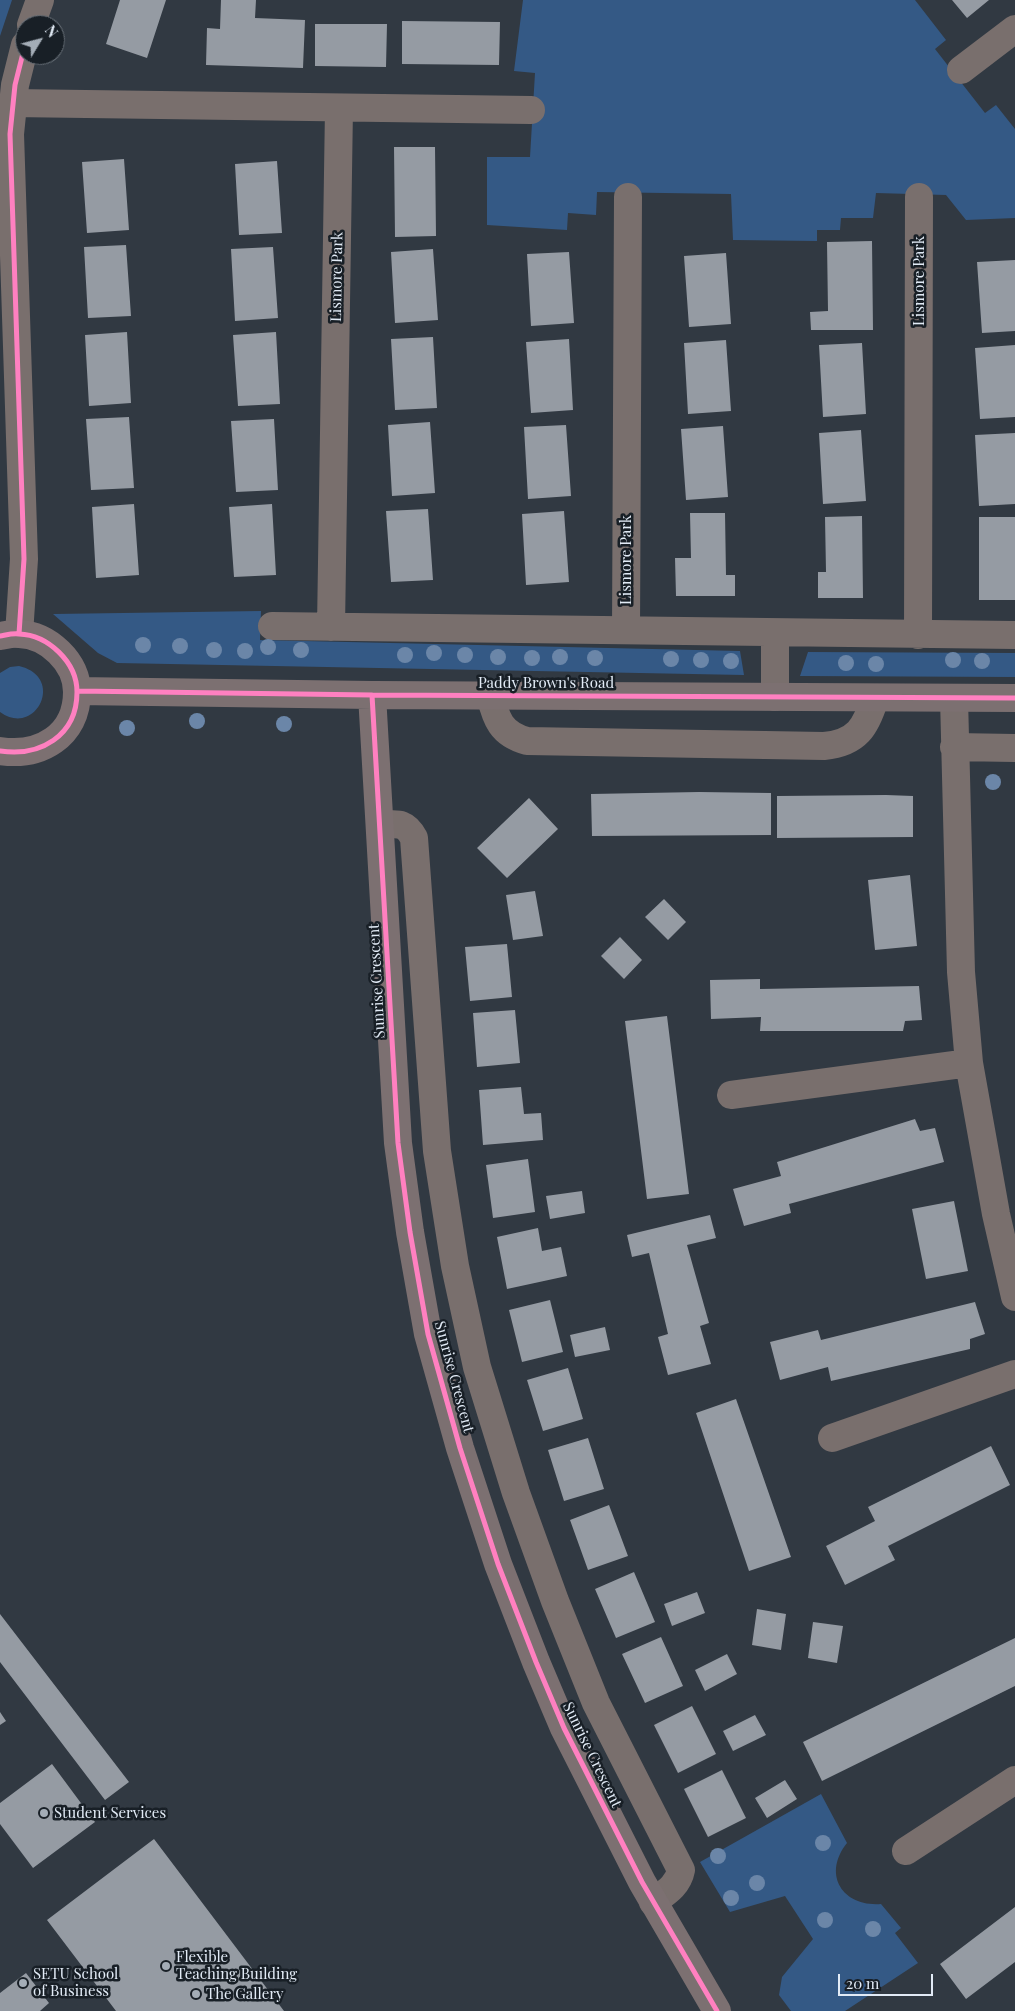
<!DOCTYPE html>
<html>
<head>
<meta charset="utf-8">
<style>
  body { margin:0 }
  #map { position:relative; width:1015px; height:2011px; overflow:hidden; background:#313942; font-family:"Playfair Display",serif }
  canvas { display:block }
  .north { position:absolute; left:15px; top:15px; width:50px; height:50px; box-sizing:border-box; background:#181f26; border:1px solid #697179; border-radius:50%; rotate:53deg; font-size:14px; font-weight:700; line-height:20px; text-align:center; color:#e2ebf6 }
  .north::after { content:''; display:block; margin:auto; width:18px; height:22px; background:#a4adb7; clip-path:polygon(50% 0,100% 100%,50% 72%,0 100%) }
  .scale { position:absolute; left:838px; top:1974px; width:95px; height:22px; box-sizing:border-box; border:2px solid #e2ebf6; border-top:0; padding-left:6px; font-size:15px; line-height:18px; white-space:nowrap; color:#e2ebf6; -webkit-text-stroke:4px #181f26; paint-order:stroke }
</style>
</head>
<body>
<div id="map">
<canvas width="1015" height="2011"></canvas>
<div class="north">N</div>
<div class="scale">20 m</div>
</div>
<script>
const ctx = document.querySelector('canvas').getContext('2d');
ctx.lineJoin = 'round';
function paint(path, color) { ctx.fillStyle = color; ctx.fill(path, 'evenodd'); }
function trace(path, color, width, dash) { ctx.strokeStyle = color; ctx.lineWidth = width; ctx.lineCap = dash ? 'butt' : 'round'; ctx.setLineDash(dash || []); ctx.stroke(path); }
function drawText(font, color, halo, rows, align = 'center') {
  ctx.font = font + ' "Playfair Display",serif'; ctx.lineWidth = 5; ctx.setLineDash([]); ctx.textBaseline = 'middle'; ctx.strokeStyle = halo; ctx.fillStyle = color; for (const [text, x, y, turn = 0] of rows) {
    ctx.save(); ctx.translate(x, y); ctx.rotate((+turn || 0) * Math.PI / 180); ctx.textAlign = isNaN(turn) ? turn : align; if (halo) ctx.strokeText(text, 0, 0); ctx.fillText(text, 0, 0); ctx.restore();
  }
}
paint(new Path2D(`
  M0,0h12l-12,36z
  M523,0h392l31,40 -11,9 50,64 11,-8 19,24v89l-49,2 -20,-25 -70,-2 -3,25h-32l-1,12h-23v11l-84,-1 -2,-46 -134,-2 -1,23 -28,-2 -1,17 -80,-5v-68h43l5,-84 -21,-2z
  M261,611l-1,29 480,11 4,24 -627,-12 -19,-10 -45,-39z
  M808,652l207,1v24l-215,-1z
  M19,666c47,11 17,72 -19,46v-39l10,-6z
  M821,1794l26,49c-25,31 -5,64 34,61l20,24 -6,5 23,30 -73,48h-54l-12,-16 3,-18 31,-38 -28,-43 -55,16 -30,-50z`), '#345985');
paint(new Path2D(`
  M120,0h46l-19,58 -41,-14z
  M221,0h35l-1,18 50,2 -2,48 -97,-3 1,-37 13,1z
  M952,0h37l-22,18z
  M402,21l98,1 -1,43 -97,-1z
  M315,24h72l-1,43 -71,-1z
  M394,147h41l1,89 -41,1z
  M124,159l5,71 -42,3 -5,-71z
  M277,161l5,72 -43,2 -4,-71z
  M872,241l1,89h-62l-1,-18 18,-1 -1,-69z
  M126,245l5,71 -43,2 -4,-71z
  M273,247l5,71 -43,3 -4,-72z
  M433,249l5,71 -43,3 -4,-71z
  M569,252l5,71 -43,3 -4,-72z
  M726,253l5,71 -42,3 -5,-71z
  M1015,260v71l-33,2 -5,-71z
  M127,332l4,71 -42,3 -4,-71z
  M276,332l4,72 -42,2 -5,-71z
  M433,337l4,71 -42,2 -4,-71z
  M569,339l4,71 -42,3 -5,-71z
  M726,340l5,71 -43,3 -4,-71z
  M862,343l4,71 -43,3 -4,-72z
  M1015,345v72l-35,2 -5,-71z
  M129,417l5,71 -43,2 -5,-71z
  M274,419l4,71 -42,2 -5,-71z
  M430,422l5,71 -43,3 -4,-71z
  M566,425l5,71 -43,3 -4,-72z
  M723,426l5,71 -42,3 -5,-71z
  M861,430l5,71 -43,3 -4,-71z
  M1015,433v71l-36,2 -4,-71z
  M134,504l5,71 -43,3 -4,-71z
  M272,504l4,71 -42,2 -5,-70z
  M428,509l5,71 -42,2 -5,-71z
  M564,511l5,71 -43,3 -4,-71z
  M690,513h35l1,62h9v21h-59l-1,-38h16z
  M862,516l1,82h-45v-26h8l-1,-55z
  M979,517h36v83h-36z
  M699,792l72,1v42l-179,1 -1,-42z
  M886,795l27,1v41l-136,1v-42z
  M529,798l29,31 -51,49 -30,-30z
  M910,875l7,71 -42,4 -7,-70z
  M535,891l8,45 -30,4 -7,-45z
  M664,899l22,23 -18,18 -23,-23z
  M620,937l22,23 -18,19 -23,-23z
  M507,944l5,53 -42,4 -5,-54z
  M760,979v10l159,-3 3,34 -17,1 -2,10h-143l1,-14 -50,2 -1,-39z
  M515,1010l5,53 -43,4 -4,-54z
  M667,1016l22,178 -42,5 -22,-178z
  M521,1087l3,27 17,-1 2,27 -60,5 -4,-55z
  M915,1119l5,12 15,-3 9,34 -155,42 2,9 -47,13 -11,-37 48,-13 -4,-14z
  M528,1159l7,53 -42,6 -7,-53z
  M582,1191l3,22 -35,6 -4,-23z
  M954,1201l14,70 -42,8 -14,-70z
  M710,1215l6,23 -29,7 22,78 -9,3 11,38 -43,11 -10,-38 10,-3 -19,-81 -17,4 -5,-22z
  M538,1228l4,23 19,-4 6,29 -60,13 -10,-52z
  M550,1300l13,52 -41,10 -13,-52z
  M975,1302l10,32 -15,5v10l-139,32 -3,-14 -48,13 -10,-38 48,-12 3,10z
  M605,1327l5,23 -35,7 -5,-22z
  M568,1368l15,51 -40,12 -16,-51z
  M736,1399l55,158 -42,14 -53,-158z
  M588,1438l16,51 -40,12 -16,-51z
  M991,1446l19,39 -122,61 7,14 -50,25 -19,-39 49,-25 -7,-14z
  M609,1505l19,51 -40,14 -18,-50z
  M634,1572l21,50 -39,16 -21,-49z
  M697,1592l8,21 -33,13 -8,-22z
  M757,1609l29,5 -5,36 -29,-5z
  M0,1614l129,168 -24,18 -105,-138z
  M813,1622l30,4 -6,37 -29,-5z
  M661,1637l22,49 -38,17 -23,-49z
  M1015,1638v48l-193,95 -19,-39z
  M727,1654l10,20 -32,17 -10,-21z
  M692,1706l24,48 -38,19 -24,-48z
  M0,1712l6,9 -6,4z
  M755,1715l11,20 -33,16 -10,-20z
  M52,1764l43,58 -62,46 -33,-44v-21z
  M722,1770l24,48 -38,19 -24,-48z
  M785,1780l12,19 -30,19 -12,-20z
  M154,1839l130,172h-168l-69,-91z
  M1015,1907v55l-49,37 -26,-35z
  M26,1973l23,30 -9,8h-40v-18z`), '#959ba3');
trace(new Path2D(`
  M31,25l9,-25
  M961,70l54,-41
  M12,103l519,7
  M272,626l743,9
  M331,627l8,-519
  M626,630l2,-433
  M19,634l5,-75 -14,-425 5,-49 10,-40
  M918,635l1,-438
  M490,695c6,24 11,39 37,46l297,5c33,-3 42,-19 51,-48
  M775,697v-64
  M954,698l7,274 8,91 27,151 19,83
  M954,747l61,1
  M380,825c17,-1 25,-4 34,13l23,313 18,115 22,101 39,126 39,108 41,102 85,167c-3,16 -16,23 -28,32
  M731,1095l238,-32
  M832,1438l183,-64
  M906,1851l109,-71`), '#796f6d', 28);
trace(new Path2D(`
  M0,636c6,-1 13,-3 19,-2 29,1 58,28 58,58 0,44 -37,65 -77,59
  M77,691l295,4 643,3
  M372,695l26,448 12,89 18,102 32,114 38,116 38,98 28,66 78,154 75,129`), '#7c7071', 28);
trace(new Path2D(`
  M19,634l5,-75 -14,-425 5,-49 10,-40
  M0,636c6,-1 13,-3 19,-2 29,1 58,28 58,58 0,44 -37,65 -77,59
  M77,691l295,4 643,3
  M372,695l26,448 12,89 18,102 32,114 38,116 38,98 28,66 78,154 75,129`), '#ff80c0', 5);
ctx.fillStyle = '#6b86a8';
for (const [x, y] of [
  [143,645],
  [180,646],
  [268,647],
  [214,650],
  [301,650],
  [245,651],
  [434,653],
  [405,655],
  [465,655],
  [498,657],
  [560,657],
  [532,658],
  [595,658],
  [671,659],
  [701,660],
  [953,660],
  [731,661],
  [982,661],
  [846,663],
  [876,664],
  [197,721],
  [284,724],
  [127,728],
  [993,782],
  [823,1843],
  [718,1856],
  [757,1883],
  [731,1898],
  [825,1920],
  [873,1929]
]) { ctx.beginPath(); ctx.arc(x, y, 8, 0, 2 * Math.PI); ctx.fill(); }
for (const [x, y, r, color] of [
  [44,1813,5,"#a4adb7"],
  [166,1966,5,"#a4adb7"],
  [23,1983,5,"#a4adb7"],
  [196,1994,5,"#a4adb7"]
]) { const dot = new Path2D(); dot.arc(x, y, r, 0, 2 * Math.PI); ctx.fillStyle = color; ctx.fill(dot); trace(dot, '#181f26', 2); }
drawText('15px', '#e2ebf6', '#181f26', [
  ["Lismore Park",337,277,-89],
  ["Lismore Park",919,281,-90],
  ["Lismore Park",626,560,-90],
  ["Paddy Brown's Road",546,683],
  ["Sunrise Crescent",377,981,-93],
  ["Sunrise Crescent",454,1377,75],
  ["Sunrise Crescent",592,1755,64]
]);
drawText('15px', '#e2ebf6', '#181f26', [
  ["Student Services",54,1813],
  ["Flexible",176,1957],
  ["Teaching Building",176,1974],
  ["SETU School",33,1974],
  ["of Business",33,1991],
  ["The Gallery",206,1994]
], 'left');
</script>
</body>
</html>
